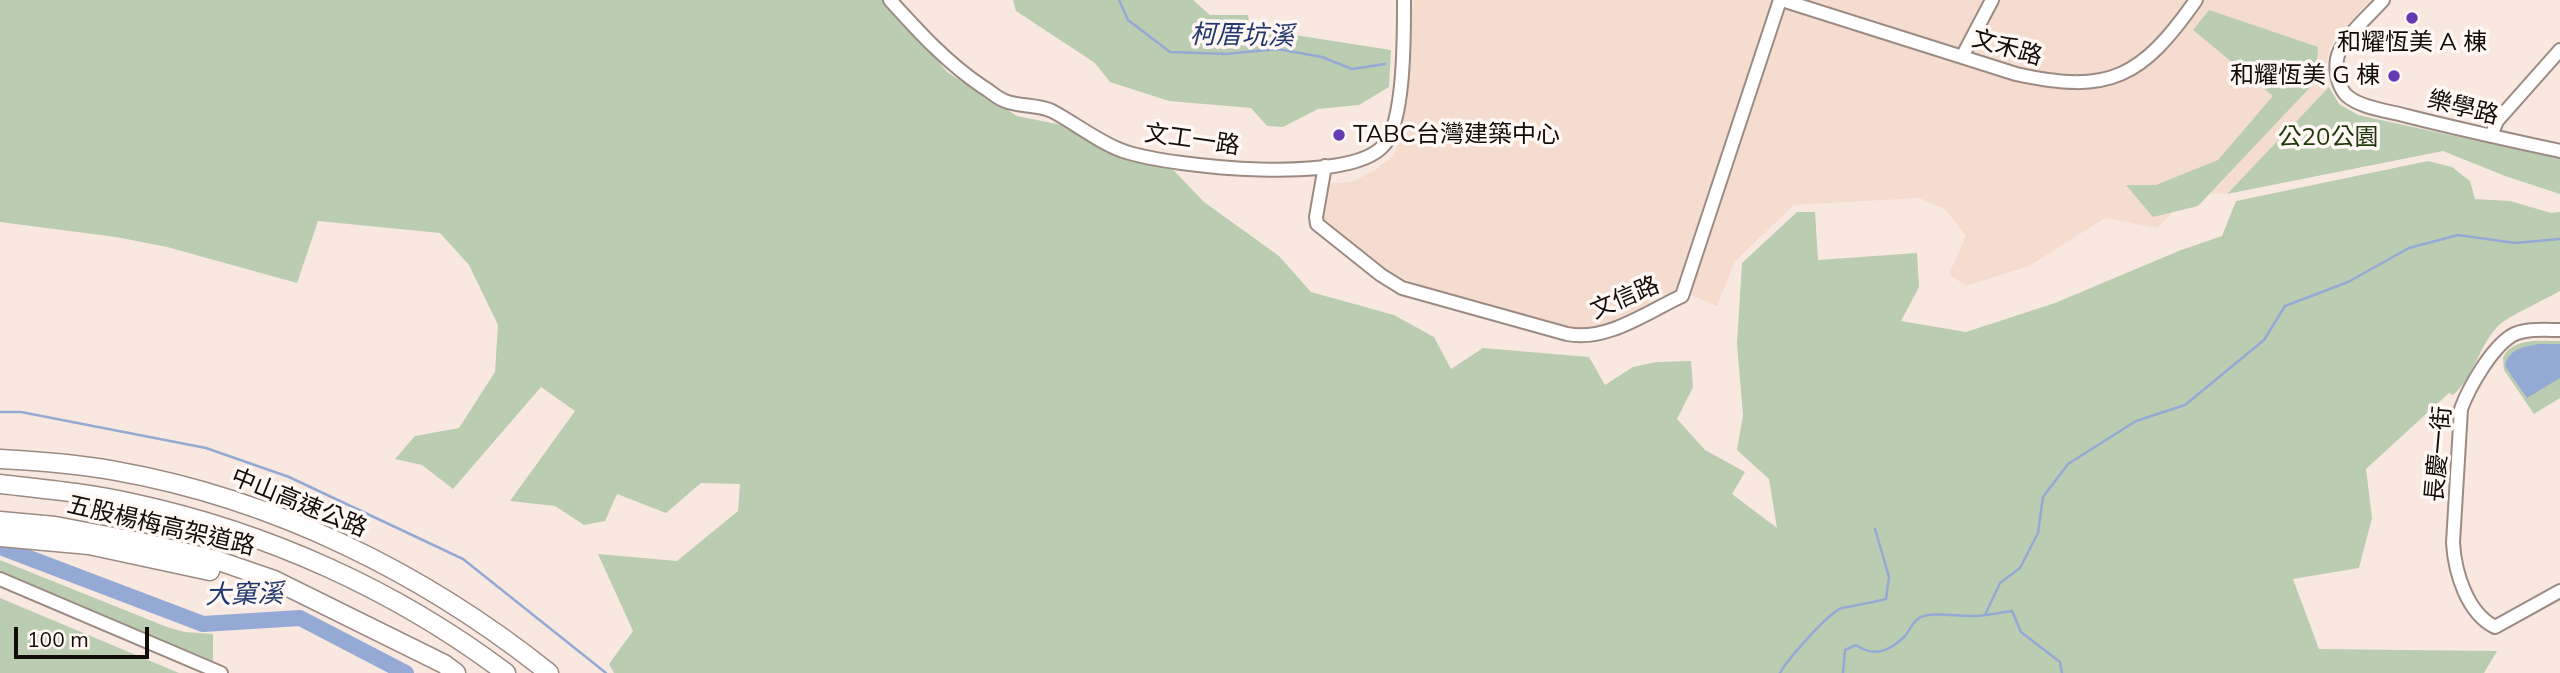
<!DOCTYPE html>
<html>
<head>
<meta charset="utf-8">
<style>
  body { margin:0 }
  #map { position:relative; width:2560px; height:673px; overflow:hidden; background:#f9e8e0; font-family:Mulish,sans-serif }
  canvas { display:block }
  .scale { position:absolute; left:14px; top:627px; width:135px; height:32px; box-sizing:border-box; border:4px solid #130d0a; border-top:0; padding-left:9px; font-size:21px; line-height:24px; white-space:nowrap; color:#130d0a; -webkit-text-stroke:5px #fff8f4; paint-order:stroke }
</style>
</head>
<body>
<div id="map">
<canvas width="2560" height="673"></canvas>
<div class="scale">100 m</div>
</div>
<script>
const ctx = document.querySelector('canvas').getContext('2d');
ctx.lineJoin = 'round';
function paint(path, color) { ctx.fillStyle = color; ctx.fill(path, 'evenodd'); }
function trace(path, color, width, dash) { ctx.strokeStyle = color; ctx.lineWidth = width; ctx.lineCap = dash ? 'butt' : 'round'; ctx.setLineDash(dash || []); ctx.stroke(path); }
function drawText(font, color, halo, rows, align = 'center') {
  ctx.font = font + ' Mulish,"Noto Sans TC",sans-serif'; ctx.lineWidth = 7; ctx.setLineDash([]); ctx.textBaseline = 'middle'; ctx.strokeStyle = halo; ctx.fillStyle = color; for (const [text, x, y, turn = 0] of rows) {
    ctx.save(); ctx.translate(x, y); ctx.rotate((+turn || 0) * Math.PI / 180); ctx.textAlign = isNaN(turn) ? turn : align; if (halo) ctx.strokeText(text, 0, 0); ctx.fillText(text, 0, 0); ctx.restore();
  }
}
paint(new Path2D(`
  M1413,0h957l-33,36 -8,13 -2,13 2,25 -102,107 -35,-2 -35,36 -52,-10 -76,48 -63,20 -17,-12 17,-38 -21,-27 -26,-11 -125,7 -59,56 -18,45 -34,-14 -9,4 -20,-1 -3,8 -36,20 -29,9 -35,-6 -112,-31 -44,-21 -78,-49 8,-41 26,-2 23,-11 20,-16 9,-23z`), '#f4dccf');
paint(new Path2D(`
  M0,0h883l19,18 45,54 70,44 80,16 64,25 43,45 75,54 32,36 83,23 40,22 17,32 32,-21 106,9 16,28 28,-18 23,-5 35,-1 2,26 -16,32 28,31 40,22 -13,22 45,34 -8,-49 -32,-29 6,-35 -6,-71 5,-81 55,-51h18l3,48 99,-7 2,34 -18,34 65,11 89,-29 126,-53 41,-14 14,-35 192,-40 24,6 18,14 5,18 35,2 41,12 9,-1v79c-14,8 -53,26 -62,35 -19,20 -25,52 -45,69l-4,-2 -83,76 6,49 -13,50 -66,11 26,70 178,2 -13,22h-1870l-5,-9 24,-33 -35,-77 79,7 61,-50 2,-27 -39,-1 -35,30 -49,-19 -12,27 -21,4 -29,-19 -45,-5 65,-90 -34,-24 -88,102 -31,-24 -27,-6 20,-23 44,-8 36,-56 3,-47 -29,-60 -29,-32 -122,-12 -21,62 -130,-36 -51,-10 -116,-15z
  M1013,0h180l17,15h38l2,13 141,22 -2,37 -30,18 -41,4 -35,18 -16,-1 -16,-18 -82,-7 -59,-19 -15,-19 -79,-52z
  M2209,10l109,37 -2,34 -118,125 -45,11 -27,-32h30l62,-25 55,-64 -80,-66z
  M2329,87l10,17 19,11 202,44v35l-55,-18 -62,-25 -216,43z
  M2560,341v57l-26,16 -30,-44 -1,-12c9,-21 38,-17 57,-17z
  M0,560l167,67 17,5 29,2v27l-213,-88z
  M0,598l179,75h-179z`), '#bacdb1');
paint(new Path2D(`
  M2539,344h21v34l-33,20 -22,-32c4,-18 19,-19 34,-22z`), '#94aad5');
trace(new Path2D(`
  M1119,0l9,20 42,32 56,2 51,-5 45,8 30,12 33,-5
  M0,412h21l185,36 83,29 174,82 143,114
  M1986,615l26,-4 9,21 39,30 2,11
  M1780,673c7,-13 49,-61 62,-65 14,-3 29,-5 44,-9l3,-22 -14,-48
  M1843,673l2,-23 11,-5c18,13 34,6 49,-9 4,-5 8,-14 14,-18 14,-8 47,1 66,-3l15,-32 20,-15 18,-35 5,-36 25,-33 68,-43 49,-16 79,-65 21,-34 63,-24 61,-34 49,-13 57,8 45,-4`), '#94aad5', 2.5);
trace(new Path2D(`
  M0,547l203,77 97,-6 106,55`), '#94aad5', 16);
const minor = new Path2D(`
  M890,0c29,32 57,63 93,87 7,4 14,11 22,14 15,6 32,3 47,10 23,12 49,33 74,41 48,15 224,34 258,-7 21,-24 20,-112 20,-145
  M1782,0l234,74c94,21 126,3 180,-74
  M2383,0c-13,15 -43,40 -46,59 -2,12 1,27 9,36 14,13 43,16 61,21 51,13 102,24 153,35
  M1962,57l30,-57
  M2491,136l6,-15 63,-71
  M1325,166l-9,51 1,7 64,51 21,13 165,46c40,8 80,-22 115,-38l98,-296
  M2560,330c-15,0 -36,-2 -49,6 -20,13 -42,51 -50,73l-8,134c2,30 14,70 42,84l65,-36
  M0,579l221,94`);
const highway = new Path2D(`
  M0,459c39,2 78,5 116,12 158,28 308,102 433,202
  M0,484c44,5 88,9 132,19 135,29 264,87 374,170
  M0,521l55,5 90,17 71,17 58,20 170,84 12,9
  M0,537l89,8 121,26`);
trace(minor, '#9b8b83', 16);
trace(highway, '#9b8b83', 21);
trace(minor, '#fff', 12);
trace(highway, '#fff', 18);
for (const [x, y, r, color] of [
  [2412,18,7,"#653bb3"],
  [2394,76,7,"#653bb3"],
  [1339,135,7,"#653bb3"]
]) { const dot = new Path2D(); dot.arc(x, y, r, 0, 2 * Math.PI); ctx.fillStyle = color; ctx.fill(dot); trace(dot, '#fff8f4', 2.5); }
drawText('24px', '#130d0a', '#fff8f4', [
  ["和耀恆美 A 棟",2412,43],
  ["和耀恆美 G 棟",2380,76,"right"],
  ["TABC台灣建築中心",1353,135,"left"]
]);
drawText('24px', '#130d0a', '#fff8f4', [
  ["文禾路",2007,48,16],
  ["樂學路",2463,108,14],
  ["文工一路",1192,140,8],
  ["文信路",1625,298,-23],
  ["長慶一街",2439,454,-85],
  ["中山高速公路",299,503,22],
  ["五股楊梅高架道路",161,526,13]
]);
drawText('24px', '#1c3708', '#fff8f4', [
  ["公20公園",2328,138]
]);
drawText('italic 26px', '#21386e', '#fff8f4', [
  ["柯厝坑溪",1242,36,1],
  ["大窠溪",244,595,-1]
]);
</script>
</body>
</html>
